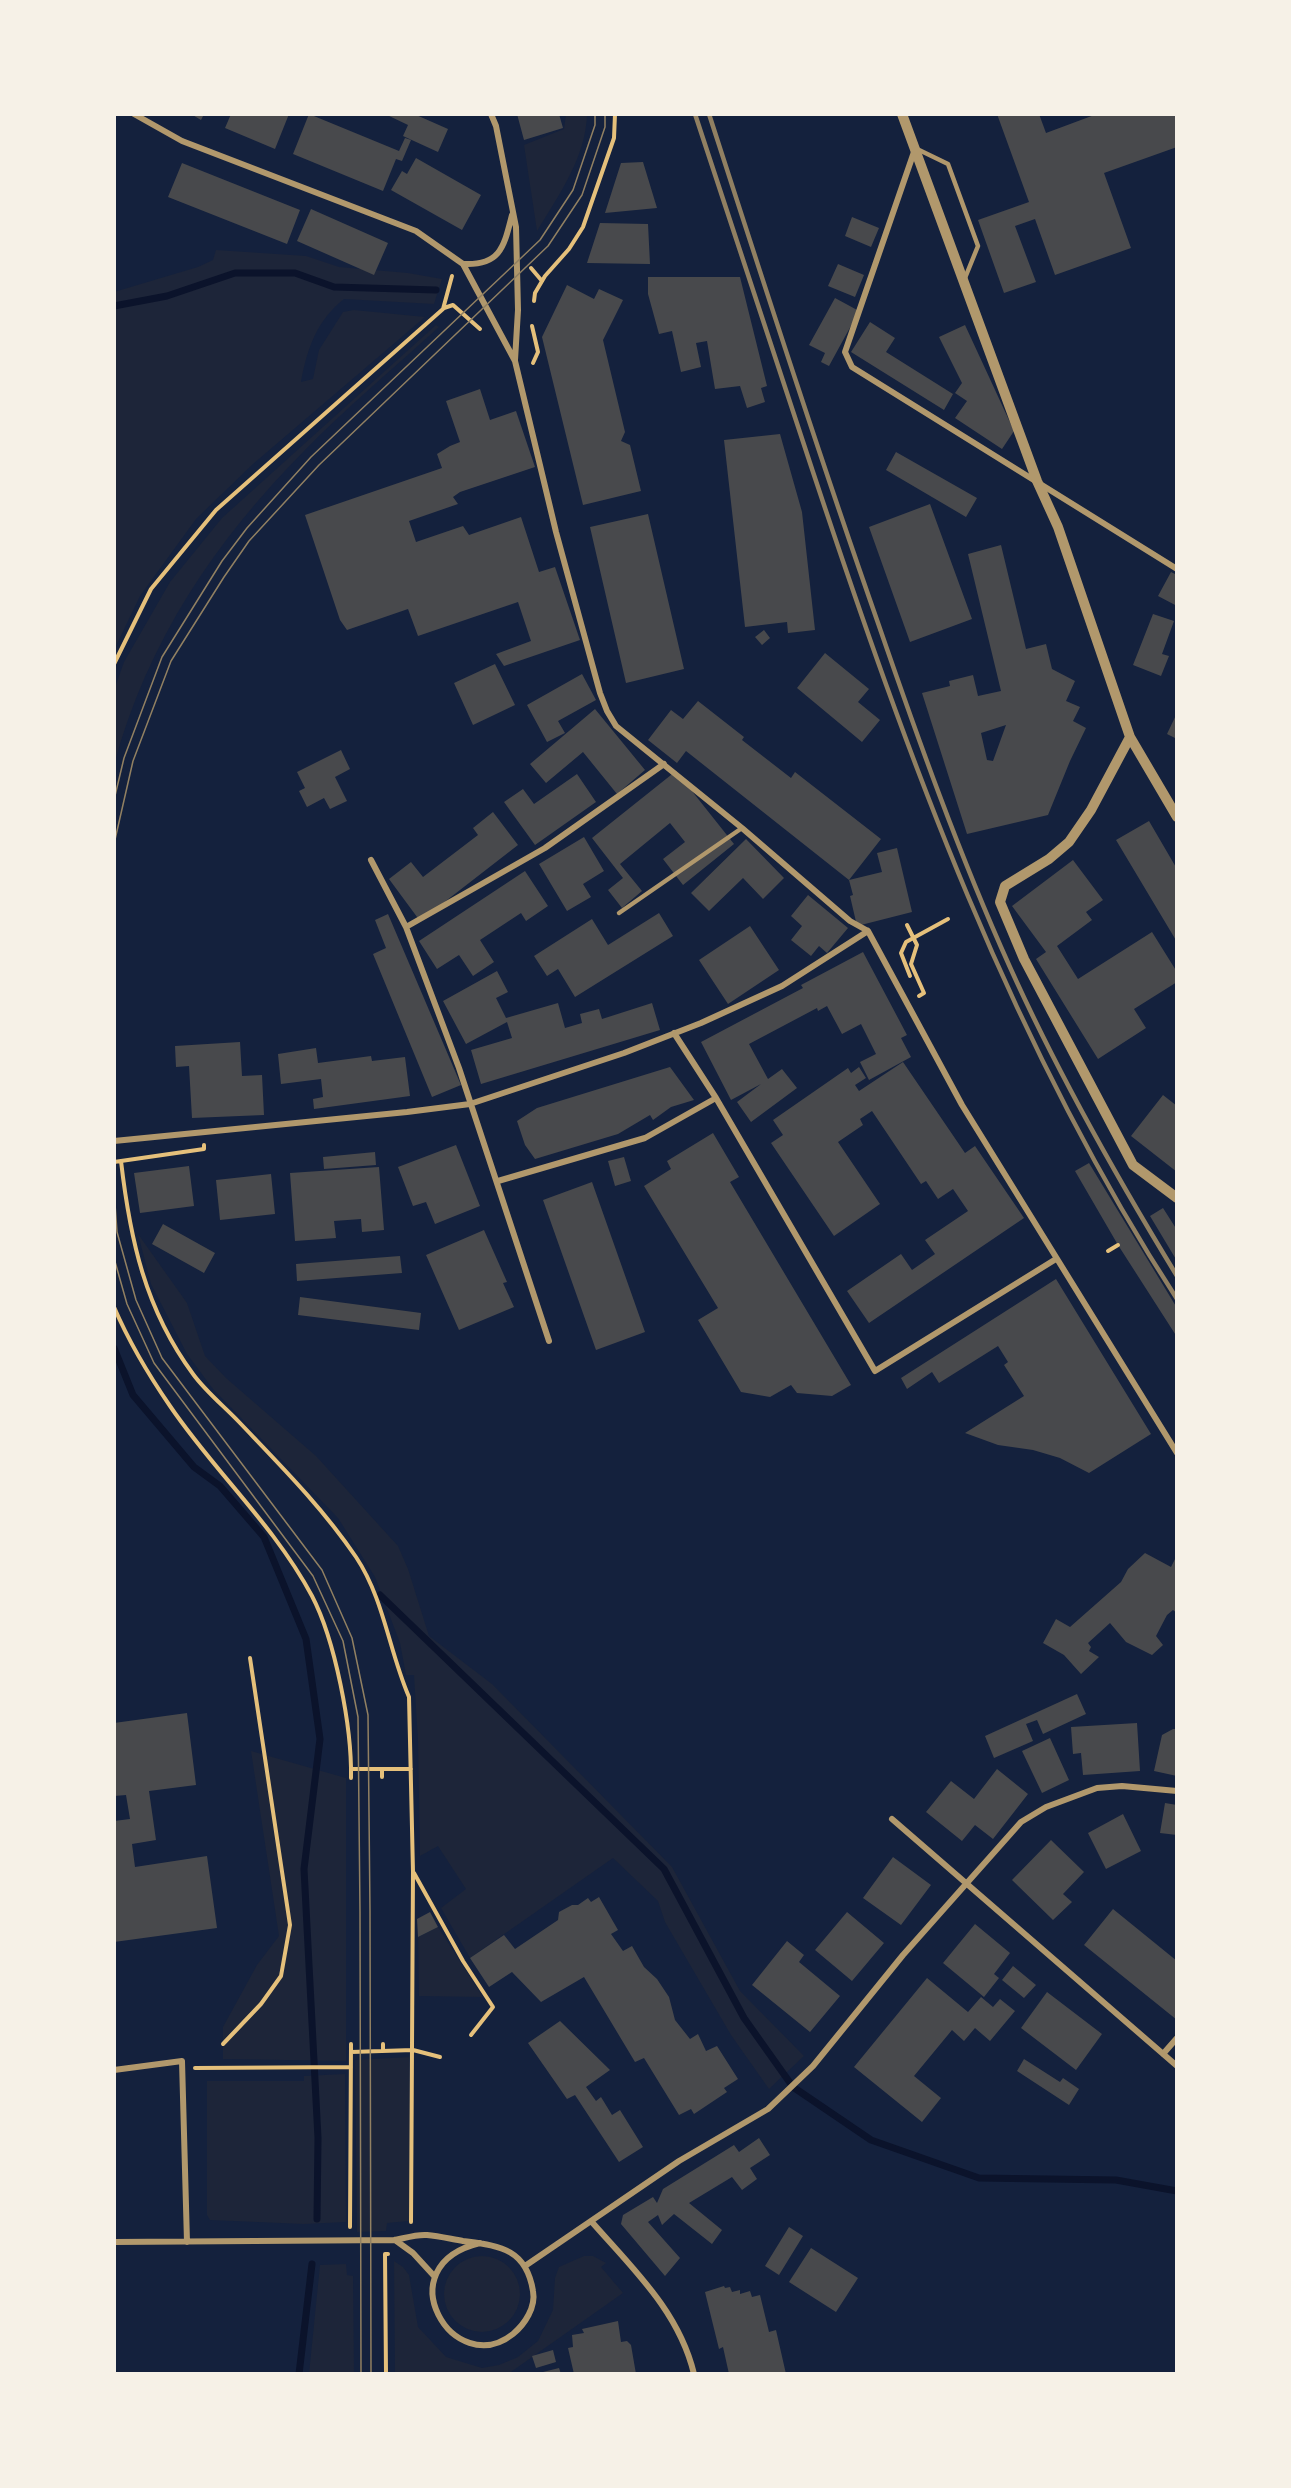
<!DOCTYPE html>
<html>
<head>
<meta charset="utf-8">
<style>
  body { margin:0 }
  #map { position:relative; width:1291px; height:2488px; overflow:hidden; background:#14213d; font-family:"Nunito Sans",sans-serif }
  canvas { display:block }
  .frame { position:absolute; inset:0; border:116px solid #f6f1e7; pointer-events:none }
</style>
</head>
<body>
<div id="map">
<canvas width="1291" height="2488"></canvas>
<div class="frame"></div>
</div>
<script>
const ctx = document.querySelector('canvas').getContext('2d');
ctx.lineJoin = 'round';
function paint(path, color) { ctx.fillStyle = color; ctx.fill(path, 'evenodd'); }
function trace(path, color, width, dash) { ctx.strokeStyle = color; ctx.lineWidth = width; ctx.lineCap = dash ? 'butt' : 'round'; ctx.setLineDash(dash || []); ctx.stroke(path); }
paint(new Path2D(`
  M566,114h21c-1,43 -28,81 -50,117l-13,-86 40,-16z
  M216,250l90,6 33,11 69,6 34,6 -8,25 -90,-5c-27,21 -37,50 -43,83l12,-3 6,-29 24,-38 11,-2 71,7 -172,147 -57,55 -56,77 -26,54v-358l84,-25 15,-7z
  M436,325l3,2c-45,41 -92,80 -134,123 -90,91 -157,190 -191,315v-75l10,-28 46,-80 52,-64z
  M138,1234l49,69 18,53 21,22 90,78 82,90 10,23 21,67 63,48 180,183 68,124 64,65 -35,33 -38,-54 -66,-113 -7,-21 -45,-43 -143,100 -29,-50 25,-19 -28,-43 -18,10 -2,-115 -4,-66h-8l-6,-32 -25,-66 -37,-59 -125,-129 -26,-35 -36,-70z
  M251,1751l95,27v283l-123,-2v-32l34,-62 22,-29z
  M438,1927l45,70 -64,-1 -1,-59z
  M409,2057v164l-22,2 -1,8 -29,1 -2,-172z
  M345,2074l1,148 -42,2 -94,-4 -3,-5v-134h97v-5z
  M584,2256h9l13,7 -5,4 22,26 -115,81h-113l-1,-113 9,6 6,8 9,52 28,30 36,11 17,-3 19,-8 20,-16 15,-31 2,-32 4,-11z
  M444 2294a38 38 0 1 1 76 0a38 38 0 1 1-76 0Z
  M346,2264l1,11 6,1 1,98h-45l11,-109z`), '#1d2539');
trace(new Path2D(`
  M114,306l53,-10 68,-23h60l39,14 102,3
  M114,1348l19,47 61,72 26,19 44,51 42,102 14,100 -16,130 14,269 -1,81
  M380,1595l284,274 80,149 49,69 78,53 108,38 137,2 61,11
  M299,2374l13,-110`), '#0b132b', 7);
paint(new Path2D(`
  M191,114h13l-3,6z
  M231,114h58l-14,35 -50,-21z
  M309,114l90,37 6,-13 6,2 -9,21 -6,-2 -13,32 -90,-37z
  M385,114h29l34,15 -10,23 -35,-16 5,-11z
  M517,114h42l4,14 -39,12z
  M997,114h42l7,19 51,-19h80v33l-73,26 27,75 -76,27 -20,-56 -20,7 21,56 -32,11 -26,-73 51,-18z
  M416,158l65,37 -19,35 -71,-40 11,-19 5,3z
  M643,162l14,46 -52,5 16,-50z
  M182,163l118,47 -13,34 -119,-47z
  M311,209l77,34 -14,32 -77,-34z
  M852,217l27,11 -8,19 -26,-11z
  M600,223l48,1 2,40 -63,-1z
  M838,264l26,11 -9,22 -27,-11z
  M648,277h92l27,109 -6,2 4,14 -18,6 -7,-22 -25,3 -8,-48 -11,2 5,24 -20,5 -9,-41 -13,3 -11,-40z
  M567,285l27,14 5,-10 24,11 -20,40 22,92 -4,9 9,4 11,46 -58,14 -41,-168z
  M835,298l24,13 -30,55 -8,-4 4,-9 -16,-8z
  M870,322l25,16 -9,14 67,42 -9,16 -93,-58z
  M965,325l49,106 -12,18 -47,-31 12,-17 -12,-8 7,-10 -23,-46z
  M480,389l10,31 26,-9 19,56 -75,25 -7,5 5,7 -49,17 7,21 47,-16 6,9 52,-18 18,55 16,-5 25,73 -76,26 -8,-12 35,-13 -13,-39 -100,34 -10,-27 -61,21 -7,-10 -35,-105 137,-47 -5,-14 13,-8 10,-4 -14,-41z
  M780,434l22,78 13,118 -27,3 -1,-11 -42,5 -21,-187z
  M896,452l81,46 -11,19 -80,-47z
  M930,504l42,115 -62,23 -41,-115z
  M648,514l36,155 -58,14 -36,-156z
  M1001,545l25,104 20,-5 6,25 23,12 -9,20 14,6 -7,14 13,7 -16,33 -22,54 -81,19 -45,-141 28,-7 -1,-5 24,-6 5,21 23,-5 -33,-137zM1006,725l-13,36 -6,-1 -6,-27z
  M1171,572l6,3v31l-19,-10z
  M1153,614l21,7 -12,33 7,2 -8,20 -28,-11z
  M764,630l6,8 -8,7 -7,-8z
  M825,653l44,36 -11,13 22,18 -18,22 -65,-54z
  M495,664l20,41 -42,20 -19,-42z
  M582,674l14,26 -38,21 7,12 -18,9 -20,-37z
  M698,701l46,36 -2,3 49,38 4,-6 86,67 -32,41 -163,-129 -9,12 -29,-23 23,-30 12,9z
  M595,709l50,61 -28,24 -34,-42 -37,31 -16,-19z
  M1177,713v26l-10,-5z
  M341,750l9,19 -15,8 12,24 -17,8 -6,-11 -17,9 -8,-16 6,-3 -8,-16z
  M676,771l58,73 -51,41 -20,-26 22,-17 -15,-19 -50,41 22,27 -20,17 -14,-18 15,-12 -31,-40z
  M577,774l19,28 -61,43 -31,-43 19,-13 11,15z
  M493,812l25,33 -98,76 -31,-42 22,-17 12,15 55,-42 -5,-7z
  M1149,821l28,48v73l-61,-102z
  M584,837l20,34 -21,13 8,13 -24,14 -28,-47z
  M746,839l38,39 -21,21 -20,-21 -34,33 -18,-18z
  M897,848l15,64 -55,14 -7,-30 3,-1 -4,-15 33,-8 -5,-19z
  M1073,860l30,40 -17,12 6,8 -35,26 21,33 74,-47 25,40v10l-43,27 12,19 -48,31 -62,-100 10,-7 -34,-46z
  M525,871l23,35 -22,15 -5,-8 -41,27 14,22 -21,14 -14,-21 -22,14 -18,-28z
  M808,895l40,33 -21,25 -8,-7 -8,10 -20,-16 11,-14 -11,-10z
  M659,913l14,23 -98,61 -17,-28 -11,7 -13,-20 58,-37 16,26z
  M388,914l73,171 -29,12 -59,-143 13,-6 -11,-28z
  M750,926l29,44 -51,34 -29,-44z
  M863,952l44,83 -6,3 10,19 -42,23 -9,-18 16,-8 -15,-30 -19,10 -15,-28 -9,5 -1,-3 -68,36 19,35 14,-10 15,19 -46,34 -14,-20 24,-18 -30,16 -30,-58 102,-54 -2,-3z
  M497,971l11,21 -12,6 10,20 52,-15 7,25 17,-5 -2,-9 19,-5 3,10 50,-16 8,27 -179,54 -10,-34 41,-12 -5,-16 -41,22 -23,-43z
  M240,1042l2,34 20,-1 2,40 -72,3 -3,-52 -13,1 -1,-21z
  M316,1048l2,15 53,-7 1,5 33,-4 5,39 -96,13 -1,-10 10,-2 -2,-18 -40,5 -3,-30z
  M903,1062l62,91 10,-7 49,72 -155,105 -22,-32 54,-37 11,16 23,-16 -10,-14 43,-29 -15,-22 -15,10 -12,-18 -5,3 -49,-73 -12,8 3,6 -25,17 42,62 -46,32 -63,-93 12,-8 -10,-15 75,-52 3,5 8,-6 7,11 -11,7 4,6z
  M670,1067l24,33 -23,7 -18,13 -3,-5 -32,19 -83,25 -10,-14 -8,-24 20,-13z
  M1163,1095l14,11v66l-46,-36z
  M713,1133l26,44 -9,5 121,203 -19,11 -35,-3 -6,-8 -21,12 -29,-5 -43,-72 20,-12 -74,-122 27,-17 -4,-8z
  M456,1145l24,61 -45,18 -9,-22 -13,4 -15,-39z
  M375,1152l1,13 -52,4 -1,-12z
  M624,1157l7,24 -16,5 -7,-25z
  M1089,1163l88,145v29l-59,-92 -43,-74z
  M189,1166l5,40 -54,7 -6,-40z
  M379,1167l5,63 -22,2 -1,-13 -27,2 2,17 -41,3 -5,-68z
  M271,1174l4,40 -55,6 -4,-40z
  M592,1182l53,150 -49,18 -53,-150z
  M1163,1208l14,22v31l-27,-45z
  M163,1224l52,29 -11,20 -52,-29z
  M484,1230l23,52 -4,1 11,24 -55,23 -33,-75z
  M400,1256l2,17 -105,8 -1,-17z
  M1056,1279l95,155 -62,39 -29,-15 -27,-8 -35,-5 -33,-12 59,-37 -20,-31 4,-3 -10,-16 -59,37 -7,-11 -25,17 -6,-11z
  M300,1297l121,16 -2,17 -121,-15z
  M1145,1553l26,14 6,-12v58l-4,-3 -6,5 -11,21 7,9 -11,10 -26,-13 -16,-19 -22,20 3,4 -2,4 10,6 -18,17 -17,-19 -21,-12 13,-24 14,8 51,-45 7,-13z
  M1077,1694l9,20 -43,20 -6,-14 -11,4 7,17 -39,17 -9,-22z
  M187,1713l9,72 -47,6 7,49 -24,4 3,23 72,-11 10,72 -103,14v-121l16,-2 -4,-24 -12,1v-73z
  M1137,1723l3,48 -57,4 -2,-22 -8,1 -2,-27z
  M1173,1729h4v47l-23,-5 8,-36z
  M1050,1738l19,42 -27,13 -20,-42z
  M997,1769l31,25 -35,45 -18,-14 -13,16 -36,-29 25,-31 23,18z
  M1165,1803l12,2v30l-17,-2z
  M1123,1814l18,37 -35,18 -18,-36z
  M1051,1840l33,32 -21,22 9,8 -19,18 -41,-40z
  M893,1857l38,28 -30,40 -38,-27z
  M599,1897l19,33 -7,4 12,17 9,-5 12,21 13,12 12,18 6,23 15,19 8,-5 8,17 11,-5 21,33 -14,9 3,4 -33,22 -3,-5 -12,6 -35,-57 -9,4 -51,-85 -43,25 -29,-30 -23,15 -19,-29 34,-23 11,14 43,-29 1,-8 13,-7h6l10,-7 3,4z
  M1113,1909l64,52v59l-93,-75z
  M430,1912l8,15 -20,10 -1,-18z
  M847,1912l37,31 -32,38 -37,-31z
  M975,1924l35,29 -16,21 5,4 -15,19 -41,-34z
  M787,1941l17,14 -5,7 41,34 -30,36 -58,-47z
  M1013,1966l23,19 -12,13 -22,-18z
  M927,1978l41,34 13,-15 12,10 7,-8 15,12 -25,30 -15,-13 -11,13 -12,-11 -38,46 27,22 -19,24 -68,-55z
  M1047,1992l55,42 -26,36 -55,-42z
  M560,2021l50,49 -24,17 10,14 5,-4 11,18 8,-5 23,37 -24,15 -44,-67 -8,4 -39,-56z
  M1024,2059l36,23 3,-4 16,11 -10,16 -52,-34z
  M759,2138l11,17 -20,13 7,11 -15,11 -10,-13 -43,26 33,27 -10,14 -38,-30 -12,11 -4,-10 -10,7 32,36 -15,18 -44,-52 2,-9 30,-18 4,6 6,-14 71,-44 5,7z
  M789,2227l14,9 -24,39 -14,-9z
  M811,2248l47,30 -22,34 -47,-30z
  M724,2286l1,2 5,-1 2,5 8,-2v4l10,-3 2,6 8,-2 9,37 7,-2 10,44h-57l-6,-27 -4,2 -14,-57z
  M618,2321l3,21 6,-1 4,4 5,29h-62l-6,-26 5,-1 -1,-12 12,-2 -2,-4z
  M553,2350l3,12 -20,6 -4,-12z
  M559,2368l2,6h-22v-1z`), '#48494c');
trace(new Path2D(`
  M531,268l11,13
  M534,301l1,-8 10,-17 24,-27 14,-22 31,-89 1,-24
  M444,308l9,-3 27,24
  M532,326l6,26 -5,11
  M114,664l37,-75 65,-79 227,-201 9,-33
  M907,925l10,20 -6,19 13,29 -5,3
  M910,976l-9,-23 5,-11 42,-23
  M121,1161c9,78 24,148 72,213 13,18 32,33 47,49 41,43 82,84 116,134 28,42 33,94 53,140l4,175 -2,350
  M114,1162l90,-13v-4
  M1108,1251l10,-6
  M114,1307c15,35 34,67 56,99 44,65 104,119 142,190 23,44 40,131 39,182
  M351,1769h60
  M382,1769v8
  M414,1873l49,88 30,46 -22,28
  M223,2044l38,-40 20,-28 9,-51 -40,-267
  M383,2044v7
  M351,2052l62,-2 27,7
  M195,2068l156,-1
  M350,2227l1,-183
  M386,2374l-1,-120h3`), '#e5c07b', 4);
trace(new Path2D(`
  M917,149l31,15 30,82 -13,32
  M619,913l123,-85`), '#b1986c', 4.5);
trace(new Path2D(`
  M134,114l48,27 234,90 47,33 52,97 41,171 44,161 7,18 9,15 126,102 108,93 18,10
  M491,114l5,12 20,101 2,83 -3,50
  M915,149l-70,203 7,15 325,202
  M463,264c38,2 41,-18 49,-49
  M371,860l35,67 53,141 90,273
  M406,927l139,-79 119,-84
  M868,931l94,174 215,348
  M674,1033l42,65 159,273 181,-112
  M114,1141l293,-29 63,-8 154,-51 77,-30 81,-37 86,-55
  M498,1181l147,-43 71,-40
  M892,1819l285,247
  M1163,2054l14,-16
  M114,2070l68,-9 5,181
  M591,2221c41,47 88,90 103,153
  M395,2240l18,13 22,24
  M114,2242l281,-2c10,-2 22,-6 32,-5 12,1 24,4 36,6 36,5 63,7 70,50 3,16 -8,33 -20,43 -59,47 -129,-68 -33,-91
  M525,2266l154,-105 89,-52 45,-43 90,-111 118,-133 25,-15 51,-19 25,-2 55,5`), '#b1986c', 6);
trace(new Path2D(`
  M902,114l135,367 21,46 72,210 47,80
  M1130,737l-39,73 -22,32 -20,17 -44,27 -5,16 24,57 109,206 44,33`), '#b1986c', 10);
trace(new Path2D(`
  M114,800l10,-42 38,-101 60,-96 25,-33 64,-71 229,-217 33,-50 22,-65v-11
  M114,844l19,-83 38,-100 53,-84 25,-36 70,-76 229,-219 34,-51 23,-68v-13
  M114,1190l3,42 19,68 26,58 160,212 30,68 16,77 2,196 1,463
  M114,1258l13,46 27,59 159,213 30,65 15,76 2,195 1,462`), '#918062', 1.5);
trace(new Path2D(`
  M695,114c39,119 78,237 117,355 96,289 198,573 365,830
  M709,114c55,170 110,341 169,509 40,116 81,231 131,342 48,107 107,211 168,311`), '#918062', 4.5);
</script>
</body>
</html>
